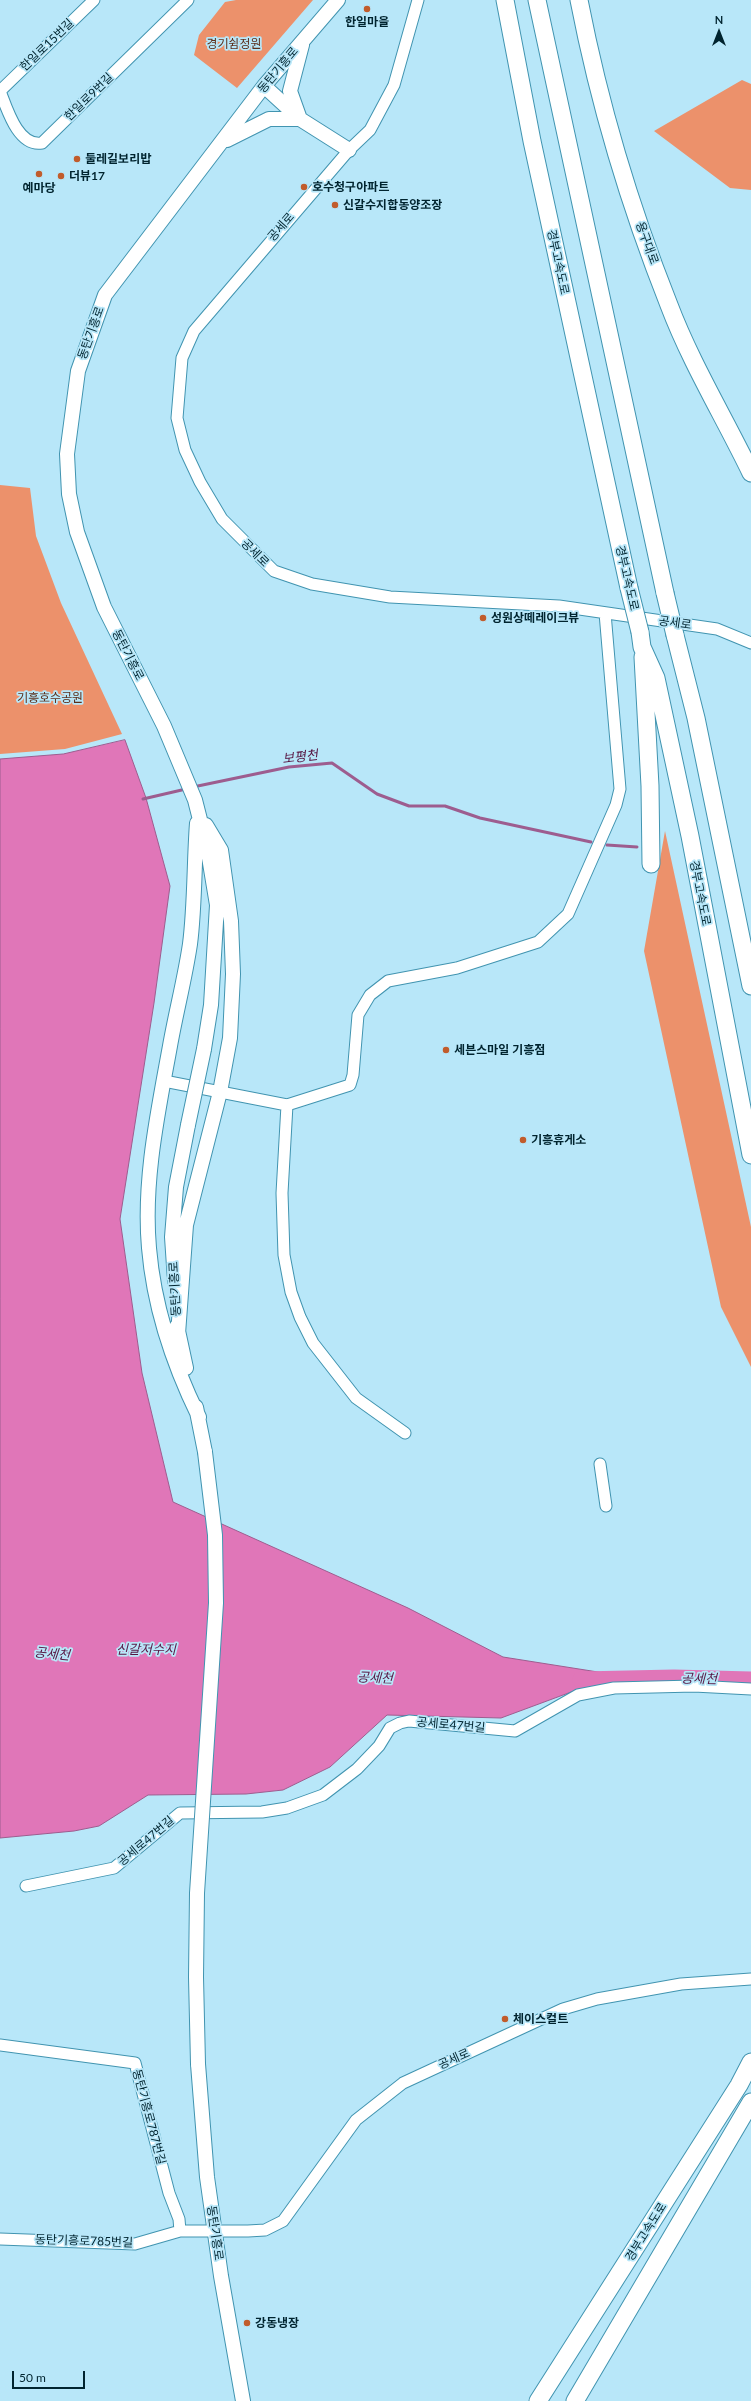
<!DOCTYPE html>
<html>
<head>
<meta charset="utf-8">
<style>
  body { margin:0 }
  #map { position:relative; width:751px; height:2401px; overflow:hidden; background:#b8e7f9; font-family:Lato,sans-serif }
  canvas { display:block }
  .north { position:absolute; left:699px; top:12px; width:40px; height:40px; -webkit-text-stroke:3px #b8e7f9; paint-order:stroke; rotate:0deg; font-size:11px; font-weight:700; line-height:16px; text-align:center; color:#00242f }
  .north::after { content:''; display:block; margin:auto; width:14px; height:18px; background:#00242f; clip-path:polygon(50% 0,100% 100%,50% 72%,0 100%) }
  .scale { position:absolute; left:12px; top:2371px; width:73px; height:18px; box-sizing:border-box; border:2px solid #00242f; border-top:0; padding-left:5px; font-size:12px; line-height:14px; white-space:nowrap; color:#00242f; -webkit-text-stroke:3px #b8e7f9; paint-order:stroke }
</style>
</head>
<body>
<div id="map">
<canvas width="751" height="2401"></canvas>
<div class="north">N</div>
<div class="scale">50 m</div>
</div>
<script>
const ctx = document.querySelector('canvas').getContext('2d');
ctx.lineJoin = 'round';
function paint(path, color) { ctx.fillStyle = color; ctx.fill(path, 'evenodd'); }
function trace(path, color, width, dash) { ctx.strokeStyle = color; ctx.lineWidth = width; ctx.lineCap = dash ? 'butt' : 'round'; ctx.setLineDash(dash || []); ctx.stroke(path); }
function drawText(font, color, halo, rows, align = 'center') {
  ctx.font = font + ' Lato,"Noto Sans KR",sans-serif'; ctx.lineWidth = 3.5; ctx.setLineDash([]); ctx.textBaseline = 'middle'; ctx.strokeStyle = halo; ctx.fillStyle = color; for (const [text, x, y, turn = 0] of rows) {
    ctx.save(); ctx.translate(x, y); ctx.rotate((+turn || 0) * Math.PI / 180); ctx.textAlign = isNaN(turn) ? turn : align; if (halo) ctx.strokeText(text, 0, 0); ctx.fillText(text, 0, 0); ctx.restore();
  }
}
paint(new Path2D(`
  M236,0h77l-76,88 -43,-33 5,-20 26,-33z
  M742,80l9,4v106l-21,-2 -76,-57z
  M0,485l30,3 6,48 25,67 61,131 -57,15 -65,5z
  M665,831l86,396v140l-30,-60 -77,-356z`), '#ec916b');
const water = new Path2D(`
  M125,740l21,58 24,88 -16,117 -34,216 22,154 31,129 235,106 95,49 114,18 -116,43 -114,-3 -57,52 -47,23 -37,4 -98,1 -49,31 -25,5 -74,7v-1079l63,-5z`);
paint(water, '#e076b8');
trace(water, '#9d5d8f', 1);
trace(new Path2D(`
  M193,787l96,-20 43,-4 45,31 32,12h36l35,12 111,24
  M143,799l43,-10
  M607,845l30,2`), '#9d5d8f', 3);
trace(new Path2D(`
  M581,1680l93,-2 77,2`), '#e076b8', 17);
const minor = new Path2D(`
  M418,0l-24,85 -24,45 -21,20 -155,181 -12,27 -5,60 8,32 15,32 22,37 52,52 38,13 78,13 169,9 158,23 34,14
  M0,91c7,18 18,56 42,52l146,-143
  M0,91l94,-91
  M164,1081l123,24
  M405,1433l-49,-35 -43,-55 -13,-26 -9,-25 -7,-37 -2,-62 5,-88 63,-20 3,-10 5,-60 12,-20 18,-14 69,-13 81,-26 30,-28 48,-109 4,-16 -15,-176
  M600,1464l6,42
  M26,1886l88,-18 66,-55 82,-1 25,-4 36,-13 34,-26 22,-23 11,-18 10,-5 9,-2 106,10 63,-36 36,-7 80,-2 57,3
  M0,2045l135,18 34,130 10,26 1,12
  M0,2239l135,5 45,-13h68l17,-1 18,-9 73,-101 47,-37 160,-74 34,-10 84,-15 70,-5`);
const major = new Path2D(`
  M264,86l36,33 49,31
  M227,140l42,-21h31l-10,-28 12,-46
  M197,823c-3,40 -2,82 -7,121 -5,34 -14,68 -20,102 -12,66 -27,135 -21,202 5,59 24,116 50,169
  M204,1049l7,-44 6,-100 -9,-54 -13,-51 -31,-74 -60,-119 -27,-75 -8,-38 -2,-40 11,-83 27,-76 159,-209 74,-86
  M175,1281l-3,-44 4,-50 12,-62
  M177,1326l9,42
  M178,1334l8,-109 34,-133 10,-54 3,-64 -2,-53 -10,-71 -15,-25
  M196,1407l9,45
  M198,2064l9,113 14,99 22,125`);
const highway = new Path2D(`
  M505,0l27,141 97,447
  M537,0l128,593
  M579,0c20,103 51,207 90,305 22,58 55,112 82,168
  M640,632l2,15 14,31 34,158 61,319
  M675,635l21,83 55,268
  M643,657l7,129 1,78
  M538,2401l201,-316 12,-23
  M575,2401l176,-299`);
trace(minor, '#4194b0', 13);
trace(major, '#4194b0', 16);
trace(highway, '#4194b0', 19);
trace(minor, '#fff', 11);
trace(major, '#fff', 14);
trace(highway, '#fff', 17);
const majorBridge = new Path2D(`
  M188,1125l16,-76
  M198,2064l-2,-87 1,-84 19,-290 -1,-68 -10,-83`);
const highwayBridge = new Path2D(`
  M629,588l11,44
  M665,593l10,42`);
trace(majorBridge, '#4194b0', 16, []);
trace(highwayBridge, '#4194b0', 19, []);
trace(majorBridge, '#fff', 14);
trace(highwayBridge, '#fff', 17);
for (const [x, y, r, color] of [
  [367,9,4,"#c15c2c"],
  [77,159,4,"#c15c2c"],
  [39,174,4,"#c15c2c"],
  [61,176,4,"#c15c2c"],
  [304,187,4,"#c15c2c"],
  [335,205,4,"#c15c2c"],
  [483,618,4,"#c15c2c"],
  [446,1050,4,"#c15c2c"],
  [523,1140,4,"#c15c2c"],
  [505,2019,4,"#c15c2c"],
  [247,2323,4,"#c15c2c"]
]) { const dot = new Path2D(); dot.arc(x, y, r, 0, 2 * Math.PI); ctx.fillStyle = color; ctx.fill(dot); trace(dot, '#b8e7f9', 1.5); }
drawText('bold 12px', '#00242f', '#b8e7f9', [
  ["한일마을",367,22,"center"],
  ["둘레길보리밥",85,159],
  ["더뷰17",69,176],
  ["호수청구아파트",312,187],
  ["예마당",39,188,"center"],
  ["신갈수지합동양조장",343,205],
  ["성원상떼레이크뷰",491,618],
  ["세븐스마일 기흥점",454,1050],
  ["기흥휴게소",531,1140],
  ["체이스컬트",513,2019],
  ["강동냉장",255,2323]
], 'left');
drawText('12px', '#5c2f1b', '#b8e7f9', [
  ["경기쉼정원",234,44],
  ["기흥호수공원",50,698]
]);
drawText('12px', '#00242f', '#b8e7f9', [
  ["한일로15번길",47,45,-44],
  ["동탄기흥로",278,70,-50],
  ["한일로9번길",89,97,-44],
  ["공세로",281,227,-49],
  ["용구대로",647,243,70],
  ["경부고속도로",558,262,78],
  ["동탄기흥로",91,333,-70],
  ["공세로",255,553,45],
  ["경부고속도로",627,578,77],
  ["공세로",675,623,8],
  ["동탄기흥로",128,655,63],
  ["경부고속도로",700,893,79],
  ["동탄기흥로",175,1289,-93],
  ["공세로47번길",451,1725,5],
  ["공세로47번길",146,1841,-40],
  ["공세로",454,2059,-24],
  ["동탄기흥로787번길",149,2117,75],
  ["경부고속도로",646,2232,-58],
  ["동탄기흥로",215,2233,82],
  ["동탄기흥로785번길",84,2241,2]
]);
drawText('italic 13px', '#571542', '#b8e7f9', [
  ["보평천",300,757,-7],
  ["신갈저수지",146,1650],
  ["공세천",52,1654,5],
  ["공세천",375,1678,2],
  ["공세천",699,1679,1]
]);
</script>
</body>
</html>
